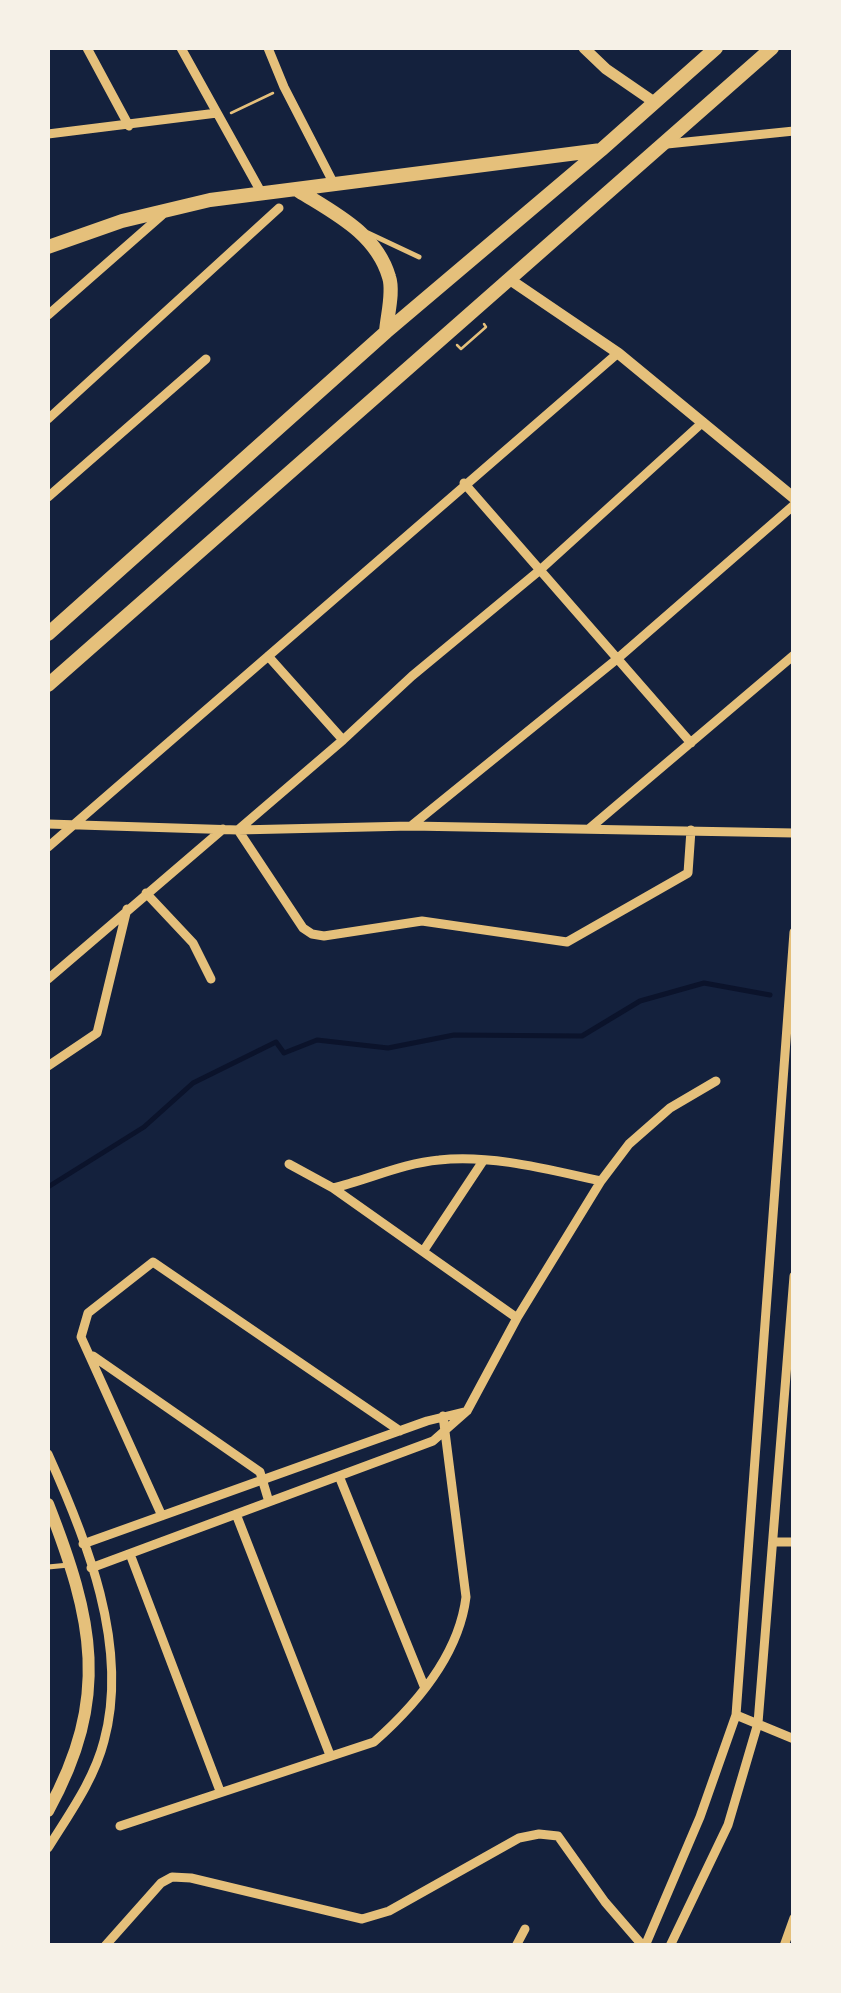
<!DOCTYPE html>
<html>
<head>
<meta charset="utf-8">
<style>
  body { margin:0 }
  #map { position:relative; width:841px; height:1993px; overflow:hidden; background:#14213d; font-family:"Exo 2",sans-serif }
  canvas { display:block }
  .frame { position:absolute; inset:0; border:50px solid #f6f1e7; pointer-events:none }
</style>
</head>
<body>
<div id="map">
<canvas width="841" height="1993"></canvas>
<div class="frame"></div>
</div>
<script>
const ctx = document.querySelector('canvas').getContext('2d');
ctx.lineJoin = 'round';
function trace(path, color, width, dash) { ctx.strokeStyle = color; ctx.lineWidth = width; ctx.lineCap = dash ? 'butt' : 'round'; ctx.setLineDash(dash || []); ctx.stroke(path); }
trace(new Path2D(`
  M48,1187l96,-60 49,-44 83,-41 8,11 33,-13 71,8 66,-13 128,1 58,-35 64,-18 66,12`), '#0b132b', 5);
trace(new Path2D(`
  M231,113l42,-20
  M457,345l4,4 25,-22 -2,-3`), '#e5c07b', 2.5);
trace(new Path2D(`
  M368,233l51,24
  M48,1567l21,-2`), '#e5c07b', 5);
trace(new Path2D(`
  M87,48l42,78
  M181,48l80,144
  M268,48l16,39 51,99
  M48,134l169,-21
  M667,144l127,-13
  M48,315l114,-100
  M48,419l231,-211
  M464,483l227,260
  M48,497l158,-138
  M268,656l75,84
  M48,824l190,6 173,-4 383,7
  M411,826l206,-167 177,-154
  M590,828l204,-173
  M691,830l-3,43 -121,69 -145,-21 -98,15 -12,-2 -9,-6 -65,-98 105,-90 69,-64 128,-106 163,-148
  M48,847l570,-494
  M146,893l47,50 18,36
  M48,979l175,-150
  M48,1066l49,-33 30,-124
  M289,1164l44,24 184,130
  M333,1188c34,-8 71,-25 106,-28 52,-6 111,10 162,21
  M424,1250l59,-89
  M93,1356l167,116 9,30
  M48,1454c38,84 82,192 56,287 -10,39 -35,73 -56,107
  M339,1476l85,210
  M236,1514l94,241
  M162,1516l-81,-179 7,-24 65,-51 247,169
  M773,1542h21
  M83,1544l344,-123 37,-9
  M130,1554l90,237
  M91,1568l342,-127 34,-30 50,-93 84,-137 28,-37 41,-36 46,-27
  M736,1715l58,24
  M120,1826l254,-84c43,-38 85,-88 92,-145l-23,-181
  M105,1946l56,-63 11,-6 19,1 171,41 27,-8 130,-73 20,-4 19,2 47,66 38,44
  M516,1946l9,-17
  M645,1946l55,-129 36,-102 58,-783
  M670,1946l58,-121 30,-102 36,-447
  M784,1946l10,-28`), '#e5c07b', 9);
trace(new Path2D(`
  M584,48l22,21 48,33
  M509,279l109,74 176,145`), '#e5c07b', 11);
trace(new Path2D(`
  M48,1504c45,115 63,193 0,307`), '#e5c07b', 12);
trace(new Path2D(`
  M299,191c35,22 77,42 90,86 5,15 -2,39 -3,55
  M48,247l74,-26 88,-21 391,-50
  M48,634l338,-302 215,-182 115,-102
  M48,685l724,-637`), '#e5c07b', 14);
</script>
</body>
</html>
